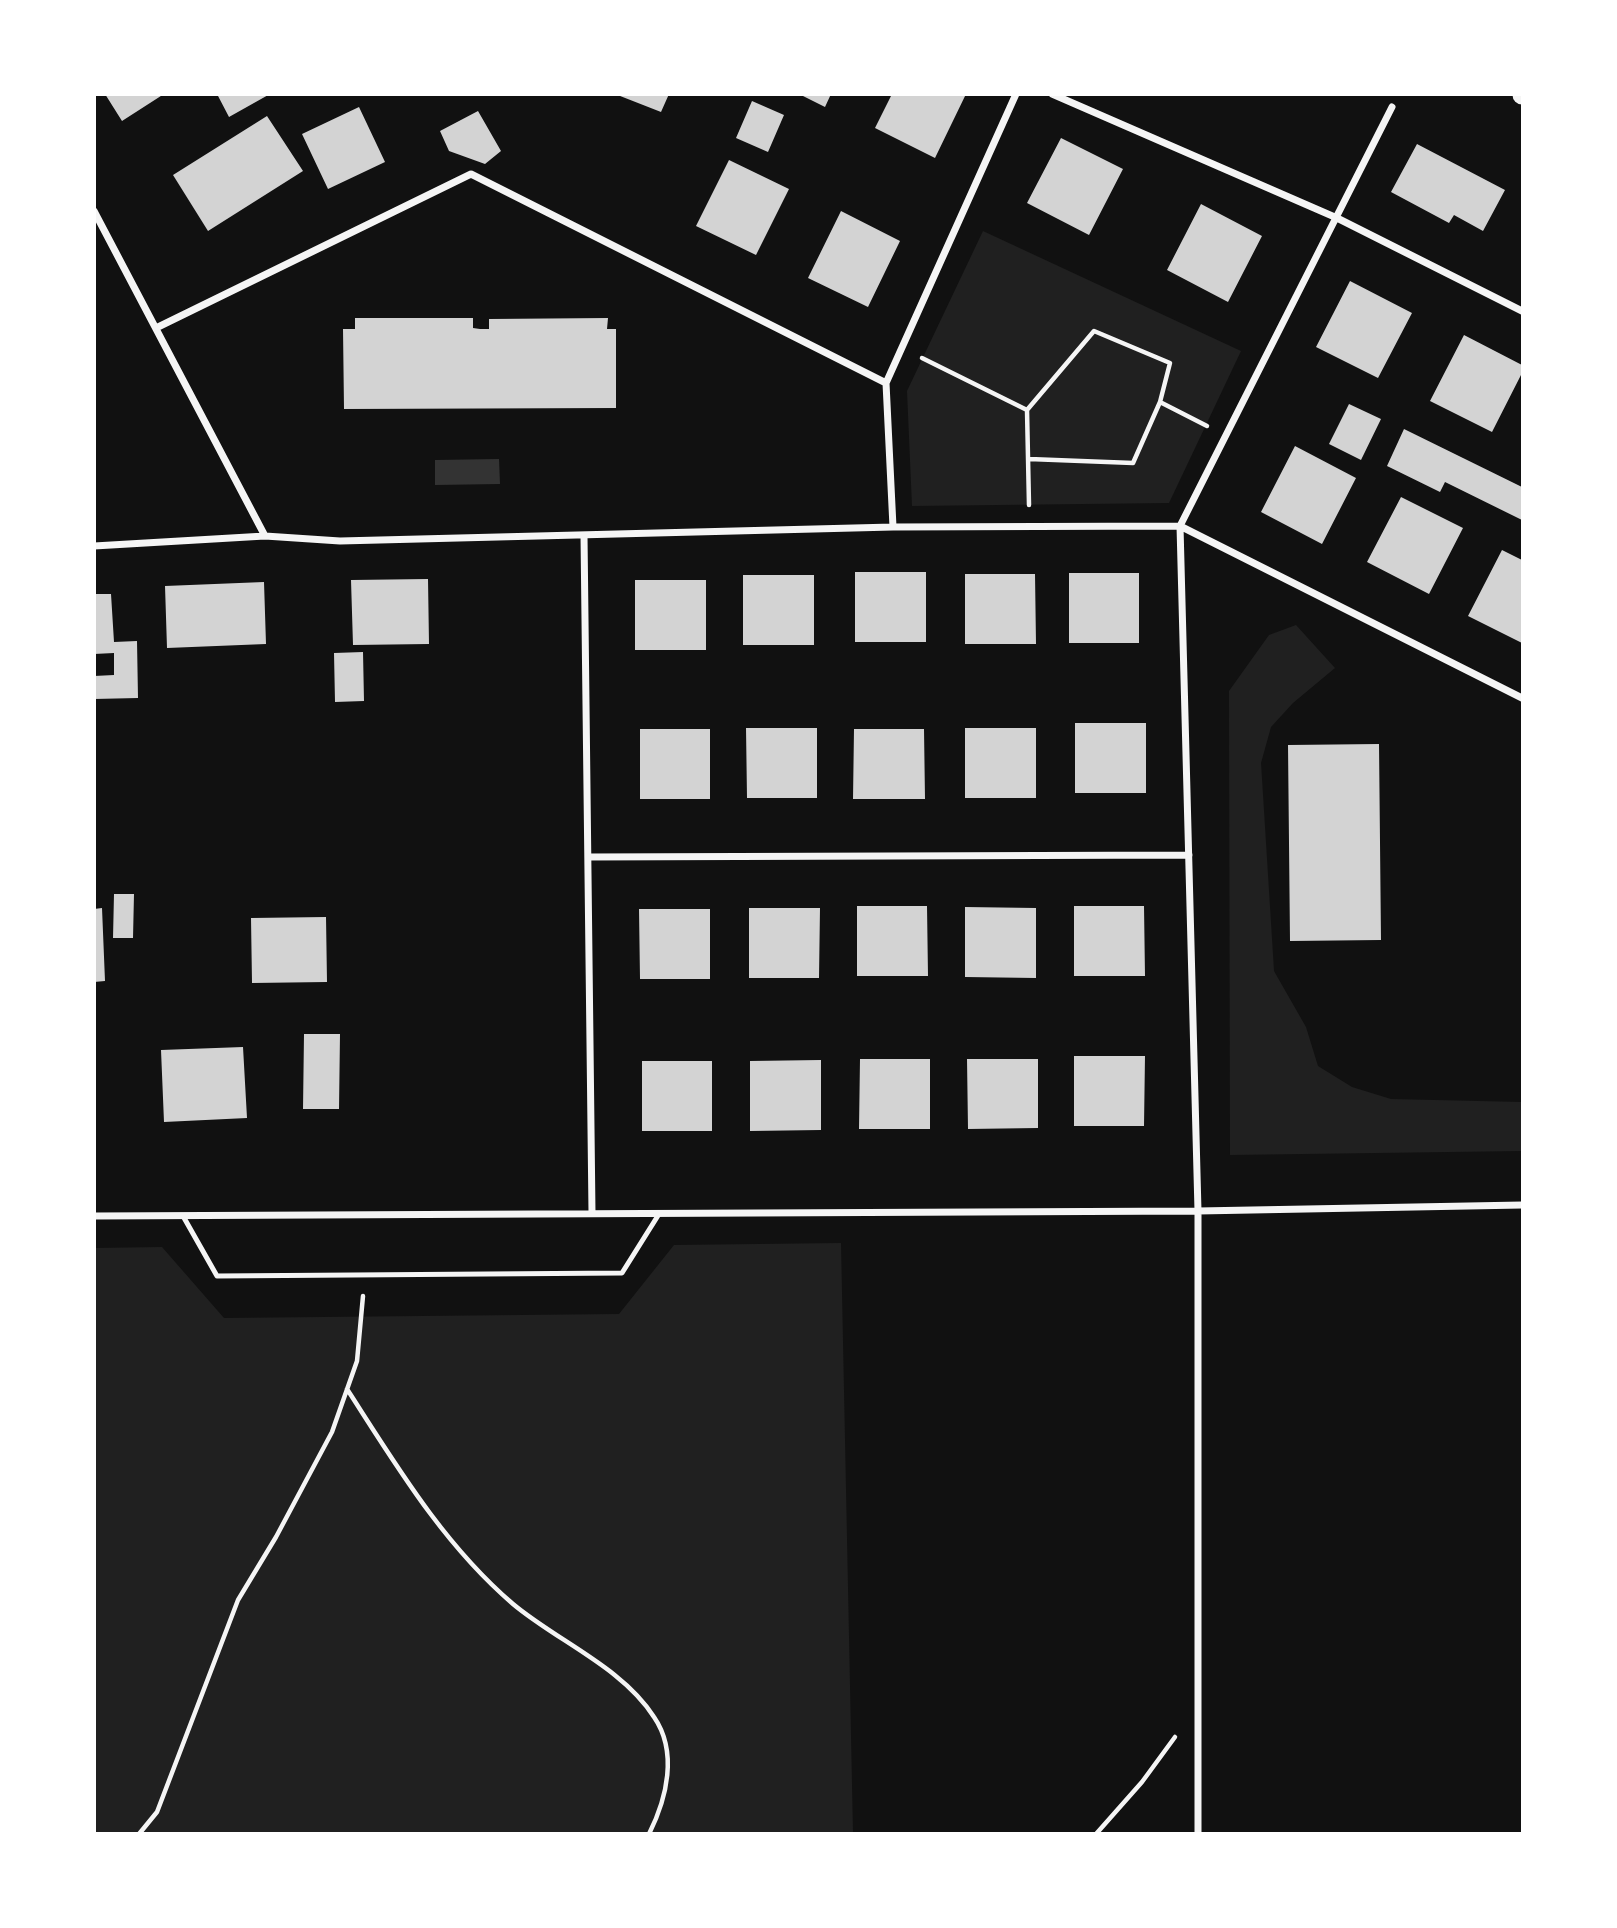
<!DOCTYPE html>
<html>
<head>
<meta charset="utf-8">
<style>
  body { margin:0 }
  #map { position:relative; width:1617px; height:1928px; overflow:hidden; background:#111; font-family:Merriweather,serif }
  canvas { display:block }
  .frame { position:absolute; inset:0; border:96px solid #fff; pointer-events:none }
</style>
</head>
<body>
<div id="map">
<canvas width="1617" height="1928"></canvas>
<div class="frame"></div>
</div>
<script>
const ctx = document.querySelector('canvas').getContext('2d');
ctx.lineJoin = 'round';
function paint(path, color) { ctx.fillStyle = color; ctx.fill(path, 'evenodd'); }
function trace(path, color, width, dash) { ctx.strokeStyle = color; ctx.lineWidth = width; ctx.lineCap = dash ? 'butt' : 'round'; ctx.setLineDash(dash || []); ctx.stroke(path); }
paint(new Path2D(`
  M983,231l258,120 -72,152 -257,3 -5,-115z
  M1296,625l39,43 -42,35 -22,24 -10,36 13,208 32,56 12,39 34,21 39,12 131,3v49l-292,4 -1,-464 40,-56z
  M841,1243l12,590h-758l-1,-585 68,-1 62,71 395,-4 55,-69z`), '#202020');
paint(new Path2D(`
  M499,459l1,25 -65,1v-25z`), '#333');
paint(new Path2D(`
  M105,94h59l-42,27z
  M217,94h53l-41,23z
  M615,94h54l-8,18z
  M799,94h32l-6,13z
  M892,94h74l-31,64 -60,-30z
  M752,101l32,14 -16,37 -32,-14z
  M359,107l26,55 -57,27 -26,-55z
  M478,111l23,40 -16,13 -36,-13 -9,-20z
  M267,116l36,55 -95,60 -35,-56z
  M1061,138l62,31 -34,66 -62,-32z
  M1417,144l88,46 -22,41 -29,-16 -5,8 -58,-31z
  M729,160l60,29 -33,66 -60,-29z
  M1201,204l61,32 -34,66 -61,-32z
  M841,211l59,30 -32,66 -60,-29z
  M1350,281l62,32 -34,65 -62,-31z
  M355,318h118v10l7,1h9v-10l119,-1 -1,11h9v79l-272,1 -1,-80h12z
  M1464,335l58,30v8l-30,59 -62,-31z
  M1349,404l32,15 -20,41 -32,-16z
  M1404,429l118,58v33l-77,-38 -5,10 -53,-26z
  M1295,446l61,32 -34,66 -61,-32z
  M1401,497l62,31 -34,66 -62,-32z
  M1502,550l20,10v83l-54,-27z
  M855,572h71v70h-71z
  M1069,573h70v70h-70z
  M965,574h70l1,70h-71z
  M743,575h71v70h-71z
  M428,579l1,65 -76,1 -2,-65z
  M635,580h71v70h-71z
  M264,582l2,62 -99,4 -2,-62z
  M94,594h17l3,48 23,-1 1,57 -44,1v-23l20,-1v-22l-20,1z
  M363,652l1,49 -29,1 -1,-49z
  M1075,723h71v70h-71z
  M746,728h71v70h-70z
  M965,728h71v70h-71z
  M640,729h70v70h-70z
  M854,729h70l1,70h-72z
  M1379,744l2,196 -91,1 -2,-196z
  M114,894h20l-1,44h-20z
  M857,906h70l1,70h-71z
  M1074,906h70l1,70h-71z
  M965,907l71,1v70l-71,-1z
  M102,908l3,73 -11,1v-73z
  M749,908h71l-1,70h-70z
  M639,909h71v70h-70z
  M326,917l1,65 -75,1 -1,-65z
  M304,1034h36l-1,75h-36z
  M243,1047l4,71 -83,4 -3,-72z
  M1074,1056h71l-1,70h-70z
  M860,1059h70v70h-71z
  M967,1059h71v69l-70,1z
  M821,1060v70l-71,1v-70z
  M642,1061h70v70h-70z`), '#d3d3d3');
trace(new Path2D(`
  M922,358l105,52
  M1029,459l104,4 27,-61
  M1029,505l-2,-95 67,-79 76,32 -10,39 47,24
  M347,1389c49,76 96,155 166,215 44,37 109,63 141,113 24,35 13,81 -5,117
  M139,1834l18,-22 81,-212 38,-63 56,-105 25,-71 6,-65
  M1096,1834l46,-52 33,-45`), '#f5f5f5', 4.5);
trace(new Path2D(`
  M183,1216l34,60 405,-3 37,-59`), '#f5f5f5', 5);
trace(new Path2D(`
  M1052,94l285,124 185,93
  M94,211l171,325 75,5 553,-14 287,-1 342,172
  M156,328l315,-154 415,209
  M893,527l-7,-144 130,-289
  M584,535l8,678
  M94,546l171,-10
  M588,857l601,-2
  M94,1216l1104,-5 324,-6
  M1198,1834v-623l-18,-685 212,-419`), '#f5f5f5', 7);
trace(new Path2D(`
  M1522,94v1`), '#f5f5f5', 19);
</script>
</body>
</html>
